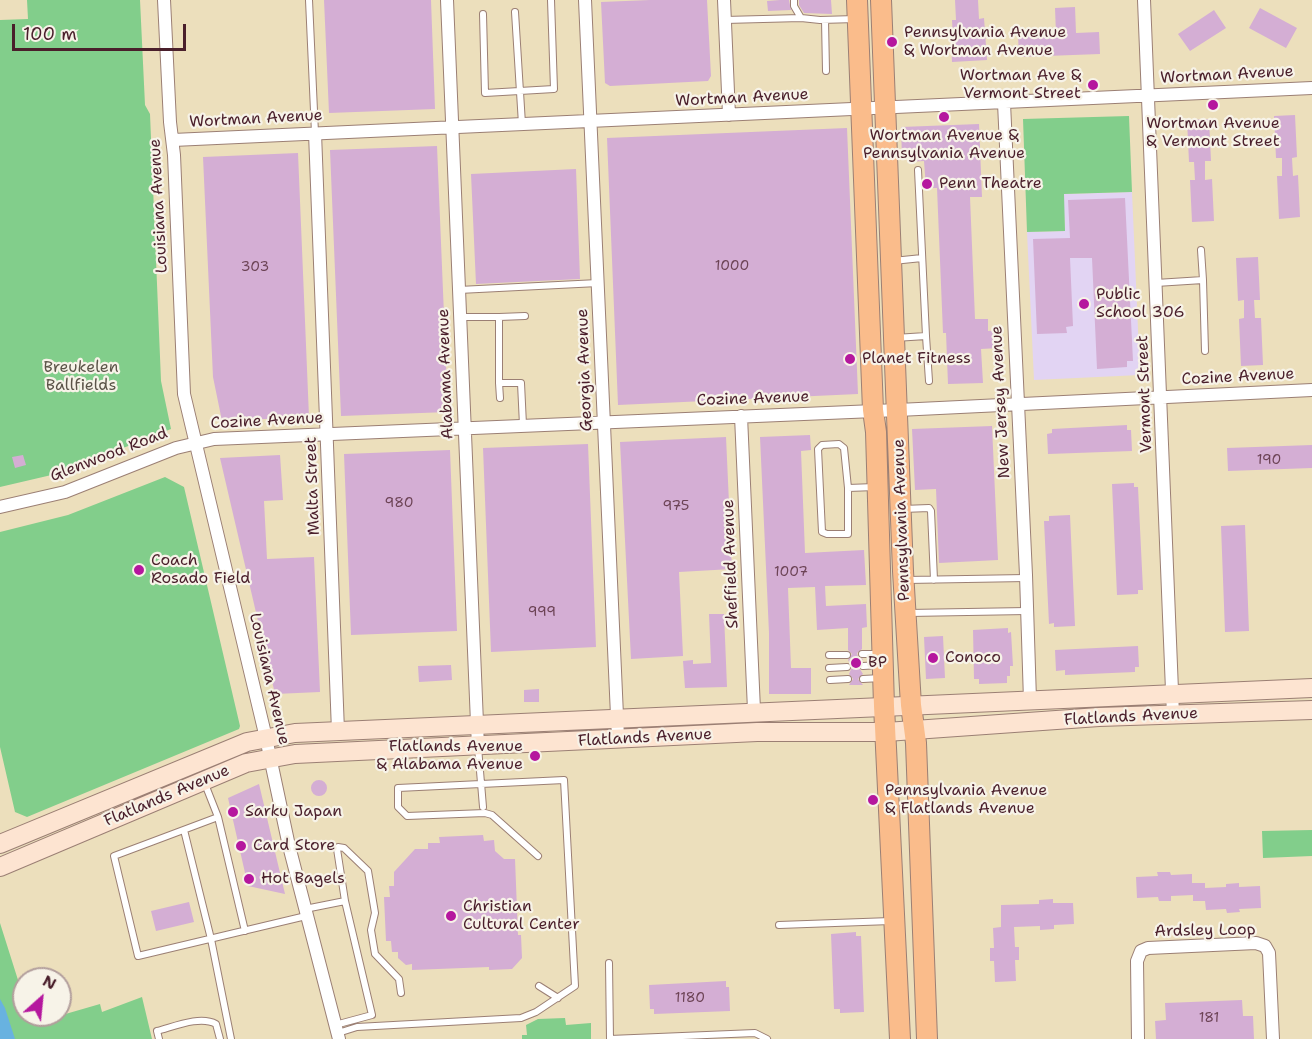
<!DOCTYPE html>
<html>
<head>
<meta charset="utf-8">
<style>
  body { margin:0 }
  #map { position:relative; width:1312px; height:1039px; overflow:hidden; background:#ecdfbc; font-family:"Shantell Sans",sans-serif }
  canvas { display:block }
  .north { position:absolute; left:12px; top:967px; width:60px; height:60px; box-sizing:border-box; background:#f7f3e8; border:2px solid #b29e9c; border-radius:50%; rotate:27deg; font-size:16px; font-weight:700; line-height:24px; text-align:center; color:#4a1f2b }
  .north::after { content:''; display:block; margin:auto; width:21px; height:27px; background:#b5179e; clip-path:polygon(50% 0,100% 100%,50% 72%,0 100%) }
  .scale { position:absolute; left:12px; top:24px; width:174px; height:27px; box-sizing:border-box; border:3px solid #4a1f2b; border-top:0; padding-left:8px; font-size:18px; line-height:21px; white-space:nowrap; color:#4a1f2b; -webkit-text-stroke:4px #f7f3e8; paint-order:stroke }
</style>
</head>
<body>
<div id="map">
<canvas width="1312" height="1039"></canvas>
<div class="north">N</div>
<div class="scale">100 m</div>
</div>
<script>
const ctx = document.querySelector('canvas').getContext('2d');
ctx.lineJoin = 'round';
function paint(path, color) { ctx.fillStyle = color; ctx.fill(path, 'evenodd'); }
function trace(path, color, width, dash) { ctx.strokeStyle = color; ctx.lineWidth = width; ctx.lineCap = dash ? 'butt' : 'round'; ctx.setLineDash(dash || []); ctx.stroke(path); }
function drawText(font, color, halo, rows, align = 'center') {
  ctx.font = font + ' "Shantell Sans",sans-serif'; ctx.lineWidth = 4.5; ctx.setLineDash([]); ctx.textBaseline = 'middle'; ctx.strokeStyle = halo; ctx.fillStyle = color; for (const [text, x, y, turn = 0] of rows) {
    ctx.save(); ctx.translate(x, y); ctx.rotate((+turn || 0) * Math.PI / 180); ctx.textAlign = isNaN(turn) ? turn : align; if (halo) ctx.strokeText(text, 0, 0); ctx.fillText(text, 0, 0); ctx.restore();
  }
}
paint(new Path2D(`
  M1132,192l8,183 -106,5 -7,-148 38,-1 -2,-37z`), '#e2d4f3');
paint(new Path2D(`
  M27,0h113l5,105 5,9 11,267 10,48 -111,44 -60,14v-467l28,-1z
  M1129,116l3,76 -68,2 1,37 -38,1 -4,-113z
  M165,477l19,10 56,239 -1,3 -212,88 -12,-5 -15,-65v-215l68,-17z
  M1312,830v26l-49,2 -1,-27z
  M0,923l24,76v16h4l3,9 69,-20 2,8 40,-15 10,42h-142l-10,-21z
  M565,1018l1,7 25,-2v16h-69v-4h5l-1,-10 12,-6z`), '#82ce8b');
paint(new Path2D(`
  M0,999l5,9 10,31h-15z`), '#68b2e0');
paint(new Path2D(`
  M324,0h107l4,109 -106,4z
  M650,0h57l4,76 -3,5 -98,5 -5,-3 -4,-81z
  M780,0h9l2,10 -23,1 -1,-10z
  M799,0h32l1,14 -28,-1 -5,-8z
  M955,0h23l1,19 5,-1 3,42 -35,2 -1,-23h2l-1,-19h4z
  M1075,7l1,26 23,-1 1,22 -81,3 -1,-22 38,-1 -1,-26z
  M1260,8l37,20 -11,20 -37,-20z
  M1214,10l12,18 -36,23 -12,-17z
  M1295,115l2,42 -5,1 1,18 5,-1 2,42 -21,2 -2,-43h5v-18h-6l-2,-42z
  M1209,119l2,42h-6v19l7,-1 2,42 -22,1 -2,-42h5l-1,-18h-5l-2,-42z
  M979,124l3,73h-12l5,122h13v12l10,-1 1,18 -18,1 2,34 -35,1 -2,-51h-3l-6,-145h-11l-2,-27 -15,1v-4h-7l-1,-31z
  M847,128l11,266 -240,11 -11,-267z
  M437,146l11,266 -107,4 -11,-266z
  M298,153l11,264 -87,4 -9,-44 -10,-220z
  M576,169l4,110 -104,5 -5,-110z
  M1125,198l8,163h-6v6l-30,2 -5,-111h-22l3,68 -7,1 1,6 -30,1 -4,-95 37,-1 -2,-38z
  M1258,257l2,43h-6l1,18h6l2,47 -22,1 -2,-47 5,-1v-18l-6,1 -2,-43z
  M1127,425v5h4l1,21 -84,3 -1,-20 5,-1v-4z
  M992,426l6,134 -59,3 -3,-74 -21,1 -3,-61z
  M810,435l1,15 -10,1 4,102 59,-3 2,35 -41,1 1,20 40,-2 1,23 -5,1v21l-5,4 1,4 5,2 -5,7 5,8 -5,5 5,6h-14l4,-6 -4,-5 3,-7 -4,-7 4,-6 -4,-4v-22l-31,2 -2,-43 -27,1 3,80h20v26h-42v-61l-9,-196z
  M726,437l6,132 -53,3 4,84 -52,3 -11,-217z
  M588,444l8,203 -105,5 -8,-204z
  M1312,445v23l-84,3 -1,-23z
  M450,450l7,181 -106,4 -7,-181z
  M23,455l3,10 -11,3 -3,-11z
  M280,455l3,45 -19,1 3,58 47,-2 6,135 -45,2 -55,-236z
  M1134,483v4h4l5,103h-5v4l-21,1 -5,-111z
  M1070,515l5,111 -21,1v-4l-5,1 -5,-103h5v-5z
  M1245,525l4,106 -24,1 -4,-106z
  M709,614h15l3,73 -42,1 -2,-27 10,-1v4l18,-1z
  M1008,628v5l3,-1 2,34h-3v10h-3v7l-28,1v-5h-5l-1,-49z
  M943,636l2,42 -19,1 -2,-42z
  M1138,646l1,21h-4v5l-70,3v-5l-9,1 -1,-21z
  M451,665l1,15 -33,2 -1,-16z
  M539,689v13h-15v-12z
  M311 788a8 8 0 1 1 16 0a8 8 0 1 1-16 0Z
  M259,784l26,110 -37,-8 -20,-88z
  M483,835l1,6 10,-1 1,11 9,8h11l3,76h3l1,23 -10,11 -23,1v-3l-77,3v-6l-6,1 -8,-7v-6h-6l-1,-11h-5l-2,-44h6l-1,-11h5v-14l21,-23h13v-6h12l-1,-6z
  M1157,872h13l1,3 21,-1v9h13v5l21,-1v-3l13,-1v4l21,-1 1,22 -22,1 1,3 -13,1 -1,-4 -20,1 -1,-9h-12v-6l-22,1v5h-12l-1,-4 -21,1 -1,-21 22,-1z
  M1053,899v4h20l1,21 -20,1v4l-14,1v-4l-26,1 1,20h4v13h-4l1,21 -21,1 -1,-21h-4v-13h4l-1,-20 8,-1v-22l38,-1v-4z
  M189,902l5,20 -38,9 -5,-20z
  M856,932v4h5l3,76 -24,1v-4h-6l-3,-75z
  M726,981v6h3l1,24 -76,3v-5h-4l-1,-24z
  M1242,1000l1,16h10l1,23h-98l-1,-18 11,-1 -1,-17z`), '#d4aed4');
const service = new Path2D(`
  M309,0l6,133
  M794,0v6l7,12 19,2 36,-1
  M515,12l7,112
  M483,14l2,79 69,-4 -3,-89
  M725,20l76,-2
  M825,20l1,51
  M918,170l8,166
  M1201,250l2,30
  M893,261l29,-3
  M1156,283l47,-3 2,71
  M459,290l139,-7
  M460,317h39
  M895,338l31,-2 3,45
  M499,383l1,15
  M523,425l-2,-42h-22v-66l26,-1
  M839,444l5,4 4,40v46h-21l-5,-2 -4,-83 4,-4z
  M848,488l27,-1
  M903,509l26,-1 2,3 3,69
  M907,580l119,-2
  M908,613l119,-2
  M862,654h17
  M829,655h18
  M863,666l17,-1
  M829,668l18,-1
  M863,679l18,-1
  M830,680l18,-1
  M478,747l5,60
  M205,784l13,33
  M184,830l27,109 20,100
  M305,909l40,-8 -8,-52 1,-2 6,1 24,23 7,42 -4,17 4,24 24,25 2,14
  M779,925l112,-4
  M245,931l-27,-114 -104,39 24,100 168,-40
  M609,963l1,76 145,-6 12,6
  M539,986l19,12
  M335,1025l37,-10 -27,-114
  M338,1033l19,-6 164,-9 15,-6 39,-26 -11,-206 -166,8v19l9,9 78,-3 7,2 46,41
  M159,1039l-2,-8c16,-4 43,-16 59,-7l4,15`);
const minor = new Path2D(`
  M164,0l6,122 4,33 10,239 82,344 23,108 50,193
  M447,0l31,747
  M585,0l33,738
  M724,0l5,115
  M1144,0l29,715
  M1004,103l22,472 4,125
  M315,133l23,598
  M173,140l1139,-52
  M741,416l13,294
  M0,507l65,-15 111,-44 38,-9 684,-29 414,-20
  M1138,1039l-1,-78 4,-10 7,-3 108,-5 9,3 4,7 4,86`);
const secondary = new Path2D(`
  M0,844l247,-102 48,-9c339,-17 678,-32 1017,-45
  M0,867l246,-104 49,-9 462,-22h129l213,-15 213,-7`);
const primary = new Path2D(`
  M857,0l16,410 3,22 8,274 16,333
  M881,0l22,571 8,134 5,38 11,296`);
trace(service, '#9b7f74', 8);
trace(minor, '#9b7f74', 14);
trace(secondary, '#9b7f74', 20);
trace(primary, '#9b7f74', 22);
trace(service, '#fff', 6);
trace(minor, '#fff', 12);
trace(secondary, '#fde4d1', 18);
trace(primary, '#fabc8b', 20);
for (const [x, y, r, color] of [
  [892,42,6,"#b5179e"],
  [1093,85,6,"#b5179e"],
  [1213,105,6,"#b5179e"],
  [944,117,6,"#b5179e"],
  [927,184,6,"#b5179e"],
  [1084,304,6,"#b5179e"],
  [850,359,6,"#b5179e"],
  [139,570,6,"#b5179e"],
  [933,658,6,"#b5179e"],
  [856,663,6,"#b5179e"],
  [535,756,6,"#b5179e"],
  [873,800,6,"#b5179e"],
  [233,812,6,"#b5179e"],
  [241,846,6,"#b5179e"],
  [249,879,6,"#b5179e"],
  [451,916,6,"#b5179e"]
]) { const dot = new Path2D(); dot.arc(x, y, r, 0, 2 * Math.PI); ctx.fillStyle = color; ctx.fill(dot); trace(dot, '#f7f3e8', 2); }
drawText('14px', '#6c4355', null, [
  ["1000",732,266],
  ["303",255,267],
  ["190",1269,460],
  ["980",399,503],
  ["975",676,506],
  ["1007",791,572],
  ["999",542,612],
  ["1180",690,998],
  ["181",1209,1018]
]);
drawText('16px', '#4a1f2b', '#f7f3e8', [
  ["Pennsylvania Avenue",904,33],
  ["& Wortman Avenue",904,51],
  ["Wortman Ave &",1081,76,"right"],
  ["Vermont Street",1081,94,"right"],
  ["Wortman Avenue",1213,124,"center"],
  ["& Vermont Street",1213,142,"center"],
  ["Wortman Avenue &",944,136,"center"],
  ["Pennsylvania Avenue",944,154,"center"],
  ["Penn Theatre",939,184],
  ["Public",1096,295],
  ["School 306",1096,313],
  ["Planet Fitness",862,359],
  ["Coach",151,561],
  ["Rosado Field",151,579],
  ["Conoco",945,658],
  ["BP",868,663],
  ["Flatlands Avenue",523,747,"right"],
  ["& Alabama Avenue",523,765,"right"],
  ["Pennsylvania Avenue",885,791],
  ["& Flatlands Avenue",885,809],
  ["Sarku Japan",245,812],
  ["Card Store",253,846],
  ["Hot Bagels",261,879],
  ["Christian",463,907],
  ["Cultural Center",463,925]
], 'left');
drawText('16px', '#4a1f2b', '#f7f3e8', [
  ["Wortman Avenue",1227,75,-3],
  ["Wortman Avenue",742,98,-3],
  ["Wortman Avenue",256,119,-3],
  ["Louisiana Avenue",159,206,-93],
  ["Georgia Avenue",585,370,-92],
  ["Alabama Avenue",446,374,-92],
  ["Cozine Avenue",1238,377,-3],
  ["Vermont Street",1145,394,-92],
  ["Cozine Avenue",753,399,-2],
  ["New Jersey Avenue",1001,402,-93],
  ["Cozine Avenue",267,421,-3],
  ["Glenwood Road",109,455,-21],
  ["Malta Street",313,486,-92],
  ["Pennsylvania Avenue",902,520,-92],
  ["Sheffield Avenue",731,564,-92],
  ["Louisiana Avenue",269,679,77],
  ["Flatlands Avenue",1131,717,-3],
  ["Flatlands Avenue",645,738,-3],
  ["Flatlands Avenue",167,796,-23],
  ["Ardsley Loop",1205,931,-1]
]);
drawText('16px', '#5b5448', '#f7f3e8', [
  ["Breukelen",81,368],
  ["Ballfields",81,386]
]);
</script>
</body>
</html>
